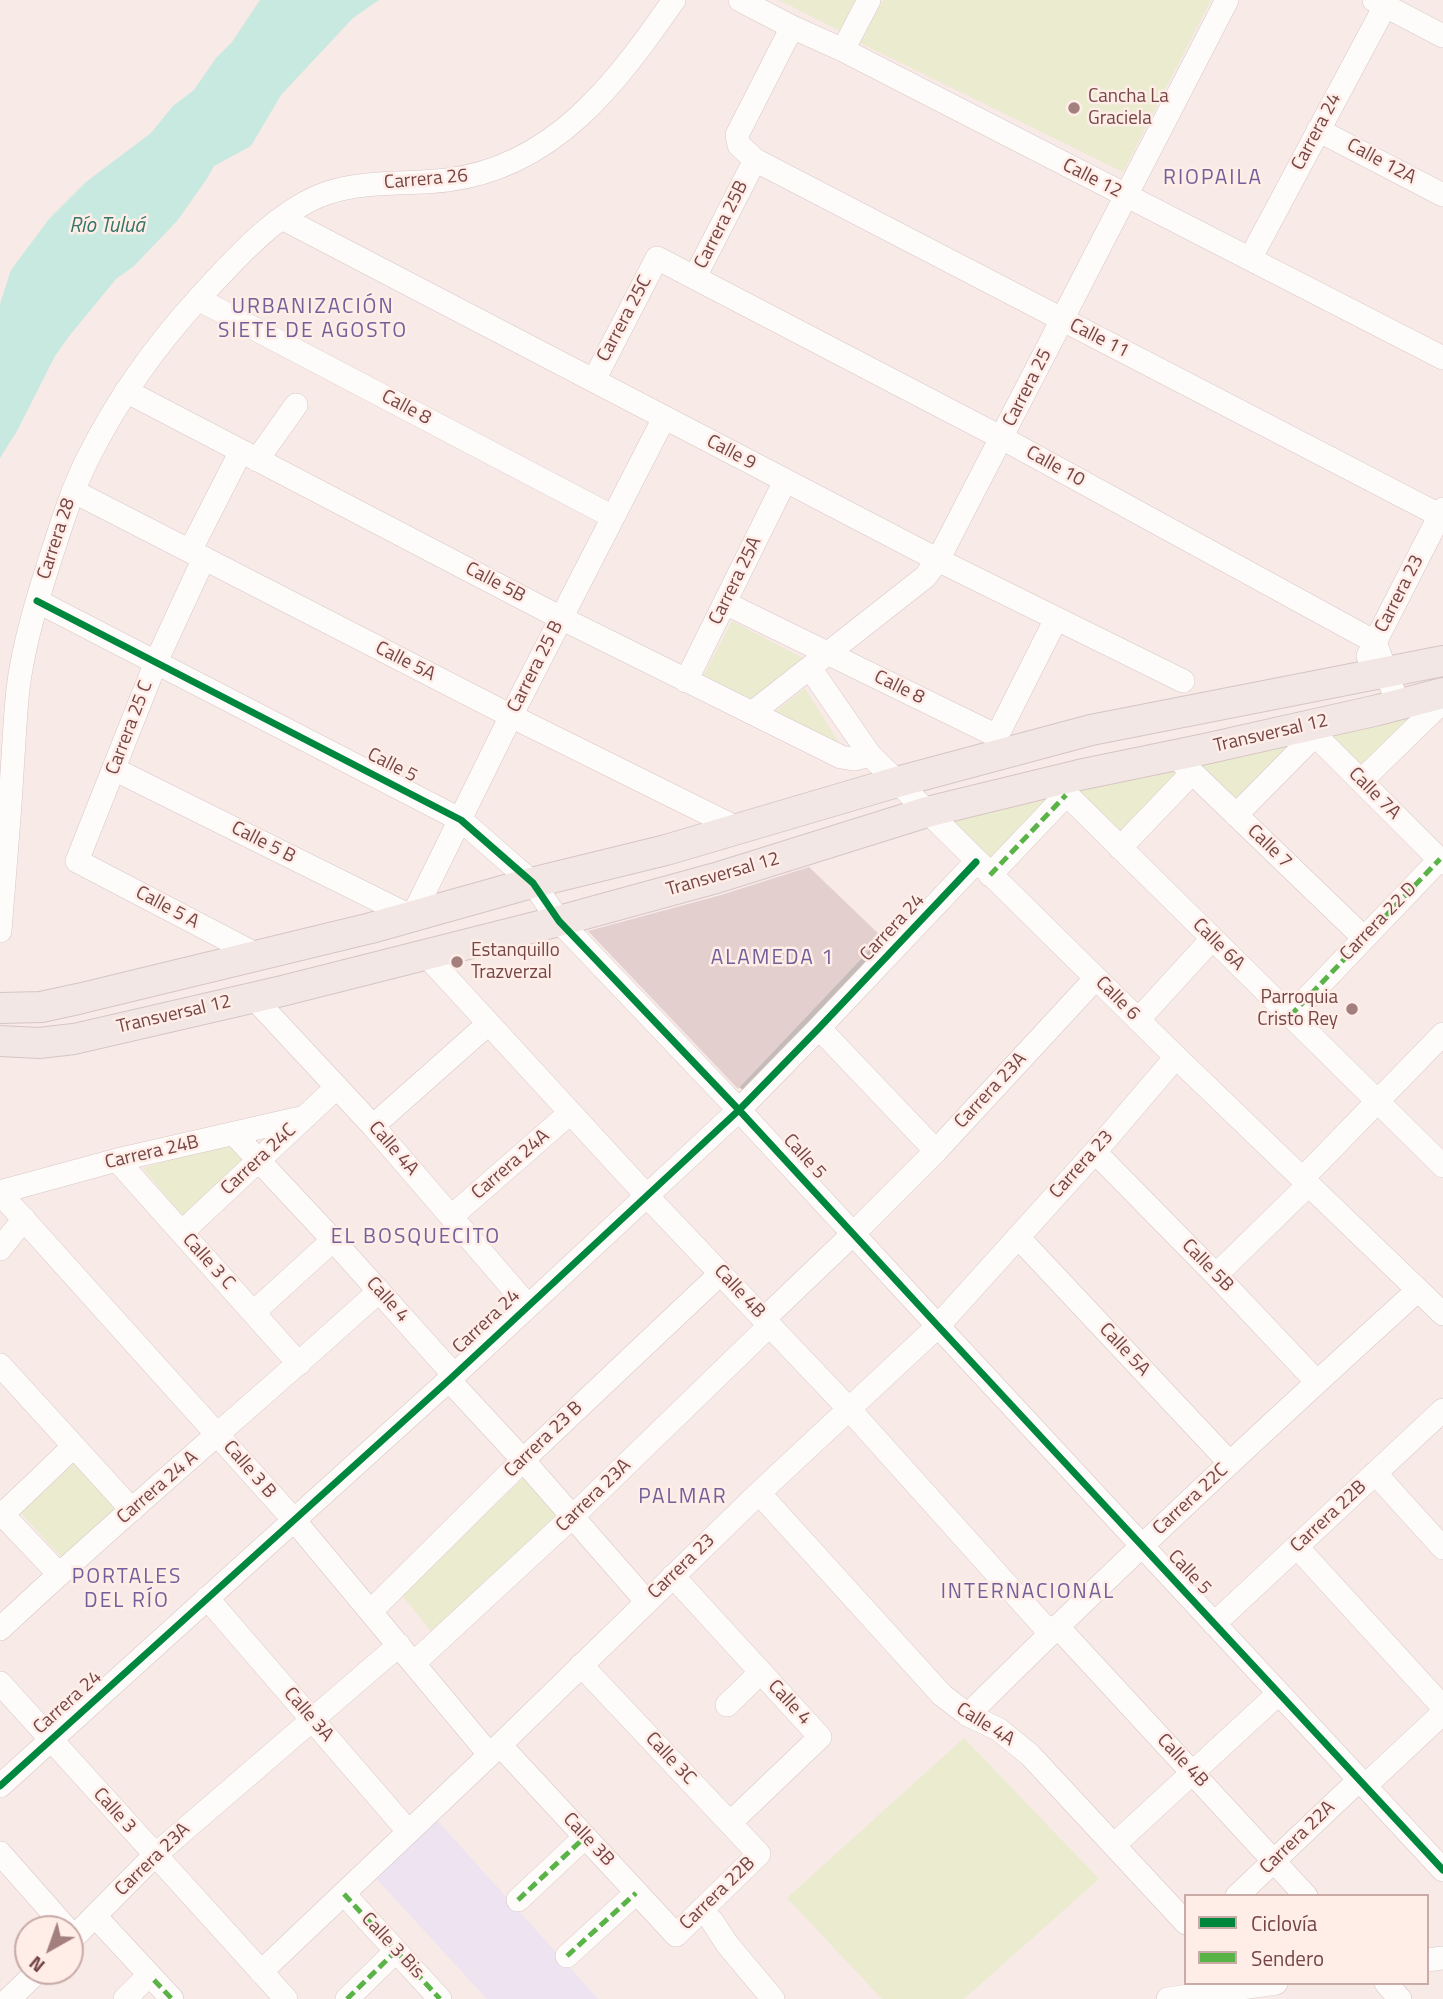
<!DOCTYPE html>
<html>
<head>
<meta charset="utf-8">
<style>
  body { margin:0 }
  #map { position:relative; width:1443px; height:1999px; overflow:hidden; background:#f7eae7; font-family:"Titillium Web",sans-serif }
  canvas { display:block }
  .legend { position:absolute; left:1184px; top:1894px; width:245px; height:91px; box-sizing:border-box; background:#ffede7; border:2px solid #c8aaa7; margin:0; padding:9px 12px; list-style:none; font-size:21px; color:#764646 }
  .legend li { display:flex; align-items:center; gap:14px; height:35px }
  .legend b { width:35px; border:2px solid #c8aaa7 }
  .north { position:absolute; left:14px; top:1915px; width:70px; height:70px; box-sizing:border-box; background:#ffede7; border:2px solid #c8aaa7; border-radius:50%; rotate:220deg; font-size:19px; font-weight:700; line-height:28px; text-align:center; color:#764646 }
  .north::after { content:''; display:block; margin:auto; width:24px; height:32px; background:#a37f7e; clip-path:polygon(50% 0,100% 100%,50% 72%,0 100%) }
</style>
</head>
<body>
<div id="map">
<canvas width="1443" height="1999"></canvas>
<ul class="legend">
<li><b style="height:9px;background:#00873e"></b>Ciclovía</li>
<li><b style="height:9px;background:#5ab347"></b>Sendero</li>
</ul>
<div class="north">N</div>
</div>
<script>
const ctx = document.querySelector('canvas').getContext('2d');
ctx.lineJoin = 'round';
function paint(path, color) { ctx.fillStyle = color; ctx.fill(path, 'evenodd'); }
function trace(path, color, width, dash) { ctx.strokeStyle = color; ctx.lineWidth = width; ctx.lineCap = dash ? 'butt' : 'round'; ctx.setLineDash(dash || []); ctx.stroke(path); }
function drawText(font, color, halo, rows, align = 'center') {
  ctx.font = font + ' "Titillium Web",sans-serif'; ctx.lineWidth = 5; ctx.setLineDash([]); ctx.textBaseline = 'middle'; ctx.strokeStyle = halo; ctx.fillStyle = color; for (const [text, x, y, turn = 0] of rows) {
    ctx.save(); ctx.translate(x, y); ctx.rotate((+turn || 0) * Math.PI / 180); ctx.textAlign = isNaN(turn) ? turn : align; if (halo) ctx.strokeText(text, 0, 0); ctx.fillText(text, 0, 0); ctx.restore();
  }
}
paint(new Path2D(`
  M435,1818l163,181h-111l-113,-123z`), '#ede3f1');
paint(new Path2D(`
  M779,0h76l-15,31z
  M883,0h328l-88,172 -263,-129z
  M732,621l73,38 -57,43 -46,-24z
  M805,688l34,55 -64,-31z
  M1422,708l-60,59 -35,-35z
  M1305,737l-69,67 -44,-43z
  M1170,765l10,9 -60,60 -45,-43z
  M1056,793l-65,71 -46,-45z
  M231,1143l17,17 -63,60 -42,-52z
  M75,1462l42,48 -55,48 -41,-45z
  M523,1478l36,36 -126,120 -32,-40z
  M964,1738l135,141 -135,120h-82l-95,-101z`), '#ebebd0');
paint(new Path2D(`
  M260,0h119l-26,18 -72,77 -30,51 -37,20 -8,14 -29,41 -43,45 -18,13 -46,56 -15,21 -38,75 -17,27v-154l11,-34 38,-51 37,-37 65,-49 22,-27 21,-16 22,-32 16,-16z`), '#c7e9e0');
paint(new Path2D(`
  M809,869l82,80 -141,149 -159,-166 131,-36z`), '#0003');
paint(new Path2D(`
  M809,867l73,70 -144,152 -150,-158 133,-36z`), '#e3d0ce');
const minor = new Path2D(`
  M740,0l52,27 51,23 600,308
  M1374,0l69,36
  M843,50l26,-50
  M1318,130l125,65
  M755,160l688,357
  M282,218l656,342 245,121
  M1250,259l135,-253
  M695,277l60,-117 -16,-15 -2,-10 55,-108
  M198,299l415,218
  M594,380l63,-122 345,180 373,204 23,62
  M126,391l435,227 280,139 13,2 16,-4
  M257,460l39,-55
  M73,491l438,225 228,113
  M190,551l51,-100
  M204,558l-48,104 -79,199 180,94
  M37,601l424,219 72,63 26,38 180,189 199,216 505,544
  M725,603l272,133 59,-117
  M1368,656l75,-147
  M810,668l60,87 306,302 267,257
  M686,681l99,-200
  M752,713l173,-136 13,-17 289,-560
  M1305,725l138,138
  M1174,755l190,183
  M114,769l298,148 99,-201 153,-298
  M1053,781l390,385
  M1361,781l77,-75
  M1236,815l79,-80
  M1120,848l72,-75
  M990,875l76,-80
  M0,931c4,-53 9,-106 12,-159 2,-28 3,-56 6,-83 5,-42 17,-83 30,-123 12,-37 23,-74 40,-108 30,-60 67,-112 112,-161 35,-38 78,-87 127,-104 39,-13 80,-8 120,-13 108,-13 170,-98 227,-180
  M425,954l221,241 203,214 201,224
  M253,997l120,129 155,180
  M1290,1016l150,-157
  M1138,1020l74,-81
  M819,1028l117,123
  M373,1126l115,-102
  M234,1134l99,106 121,135
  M1095,1152l121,123 101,107
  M117,1160l182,204
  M1303,1178l140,-144
  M0,1192l117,-32 188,-43
  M0,1193l294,327 195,234
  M452,1216l118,-103
  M182,1232l155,-145
  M1018,1237l212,226
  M0,1249l24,-30
  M1216,1275l93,-91
  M254,1312l79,-72
  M764,1319l89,-85 83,-83 160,-173
  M0,1365l132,145
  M449,1380l74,80 124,142
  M1375,1473l68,75
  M759,1493l183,202 26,20 30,14 32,26 156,168
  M0,1512l59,62
  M2,1515l72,-69
  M1297,1547l146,160
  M673,1576l147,161 -90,86
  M207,1598l201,233
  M371,1611l152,-151 198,-187
  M1214,1624l229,-214
  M1057,1626l249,270
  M0,1629c123,-116 254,-224 379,-338
  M414,1663l158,-146 198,-192
  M0,1683l286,316
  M727,1705l34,-33
  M968,1715c146,-146 297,-286 450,-425
  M500,1745l176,190 83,-81 -178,-189
  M0,1786l449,-406 290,-270 80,-82 157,-166
  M1365,1786l78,-73
  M1114,1845l165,-152
  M0,1853l67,76
  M344,1894l96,105
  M1237,1896l122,-116
  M518,1900l67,-63
  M95,1916l77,83
  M712,1921l15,23 46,55
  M70,1941l84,-85 245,-211
  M567,1956l69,-63
  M1427,1960l16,-2
  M261,1972l239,-227 259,-252 179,-167 157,-174 81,-95
  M1386,1983l14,16
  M9,1999l29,-28
  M125,1999l24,-24
  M347,1999l49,-48
  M1168,1999l108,-16`);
const major = new Path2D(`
  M0,1008l41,-1 37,-8 293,-71 160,-45 135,-33 231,-68 194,-52 352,-69
  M0,1041l39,2 35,-4 208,-48 277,-70 157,-43 211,-66 152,-37 126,-26 173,-39 65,-17`);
trace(minor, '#d8c7c5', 24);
trace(major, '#d6c5c3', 32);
trace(minor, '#fefcfb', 23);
trace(major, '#f2e7e4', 30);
trace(new Path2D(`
  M990,875l76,-80
  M1290,1016l150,-157
  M344,1894l96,105
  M518,1900l67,-63
  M567,1956l69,-63
  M154,1980l18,19
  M347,1999l49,-48`), '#5ab347', 5, [10, 5]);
trace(new Path2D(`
  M37,601l424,219 72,63 26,38 180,189 199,216 505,544
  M0,1786l449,-406 290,-270 80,-82 157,-166`), '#00873e', 7);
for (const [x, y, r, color] of [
  [1074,108,7,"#a37f7e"],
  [457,962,7,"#a37f7e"],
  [1352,1009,7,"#a37f7e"]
]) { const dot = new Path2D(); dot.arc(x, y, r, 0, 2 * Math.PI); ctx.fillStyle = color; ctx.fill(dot); trace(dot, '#ffede7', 2.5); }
drawText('19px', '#764646', '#ffede7', [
  ["Cancha La",1088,97],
  ["Graciela",1088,119],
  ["Estanquillo",471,951],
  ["Trazverzal",471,973],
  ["Parroquia",1338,998,"right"],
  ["Cristo Rey",1338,1020,"right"]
], 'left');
drawText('19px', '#764646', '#ffede7', [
  ["Carrera 24",1317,132,-62],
  ["Calle 12A",1381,162,28],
  ["Calle 12",1092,179,27],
  ["Carrera 26",426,180,-5],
  ["Carrera 25B",722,225,-63],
  ["Carrera 25C",625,319,-62],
  ["Calle 11",1099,339,27],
  ["Carrera 25",1028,388,-63],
  ["Calle 8",406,408,28],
  ["Calle 9",731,453,28],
  ["Calle 10",1055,467,29],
  ["Carrera 28",57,539,-72],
  ["Carrera 25A",736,581,-64],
  ["Calle 5B",495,583,28],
  ["Carrera 23",1400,594,-63],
  ["Calle 5A",405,662,27],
  ["Carrera 25 B",536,667,-63],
  ["Calle 8",899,688,26],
  ["Carrera 25 C",130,728,-69],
  ["Transversal 12",1271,734,-13],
  ["Calle 5",392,766,27],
  ["Calle 7A",1374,794,45],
  ["Calle 5 B",263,843,27],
  ["Calle 7",1269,847,44],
  ["Transversal 12",723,875,-16],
  ["Calle 5 A",167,908,28],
  ["Carrera 22 D",1379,922,-46],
  ["Carrera 24",893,928,-47],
  ["Calle 6A",1218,945,45],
  ["Calle 6",1117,999,45],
  ["Transversal 12",174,1015,-13],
  ["Carrera 23A",991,1091,-47],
  ["Calle 4A",393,1149,49],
  ["Carrera 24B",152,1153,-13],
  ["Calle 5",804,1157,48],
  ["Carrera 24C",259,1160,-43],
  ["Carrera 24A",511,1165,-41],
  ["Carrera 23",1082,1165,-48],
  ["Calle 3 C",208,1262,48],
  ["Calle 5B",1207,1266,46],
  ["Calle 4B",739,1292,47],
  ["Calle 4",387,1300,48],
  ["Carrera 24",487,1322,-43],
  ["Calle 5A",1124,1350,47],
  ["Carrera 23 B",544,1440,-44],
  ["Calle 3 B",249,1470,49],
  ["Carrera 24 A",158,1488,-41],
  ["Carrera 23A",594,1496,-44],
  ["Carrera 22C",1191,1500,-43],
  ["Carrera 22B",1329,1517,-43],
  ["Carrera 23",682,1567,-44],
  ["Calle 5",1189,1573,47],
  ["Carrera 24",68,1703,-42],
  ["Calle 4",789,1703,47],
  ["Calle 3A",308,1715,49],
  ["Calle 4A",985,1725,32],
  ["Calle 3C",670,1759,47],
  ["Calle 4B",1182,1761,47],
  ["Calle 3",114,1811,48],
  ["Carrera 22A",1298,1838,-44],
  ["Calle 3B",588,1840,47],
  ["Carrera 23A",153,1860,-44],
  ["Carrera 22B",718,1894,-44],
  ["Calle 3 Bis",392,1946,47]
]);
ctx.letterSpacing = '2px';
drawText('21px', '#72609a', '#ffede7', [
  ["RIOPAILA",1213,179],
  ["URBANIZACIÓN",313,308],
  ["SIETE DE AGOSTO",313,332],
  ["ALAMEDA 1",773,959],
  ["EL BOSQUECITO",416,1238],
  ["PALMAR",683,1498],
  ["PORTALES",127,1578],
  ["DEL RÍO",127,1602],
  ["INTERNACIONAL",1028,1593]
]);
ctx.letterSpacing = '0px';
drawText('italic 21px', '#367669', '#ffede7', [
  ["Río Tuluá",107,227]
]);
</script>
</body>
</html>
